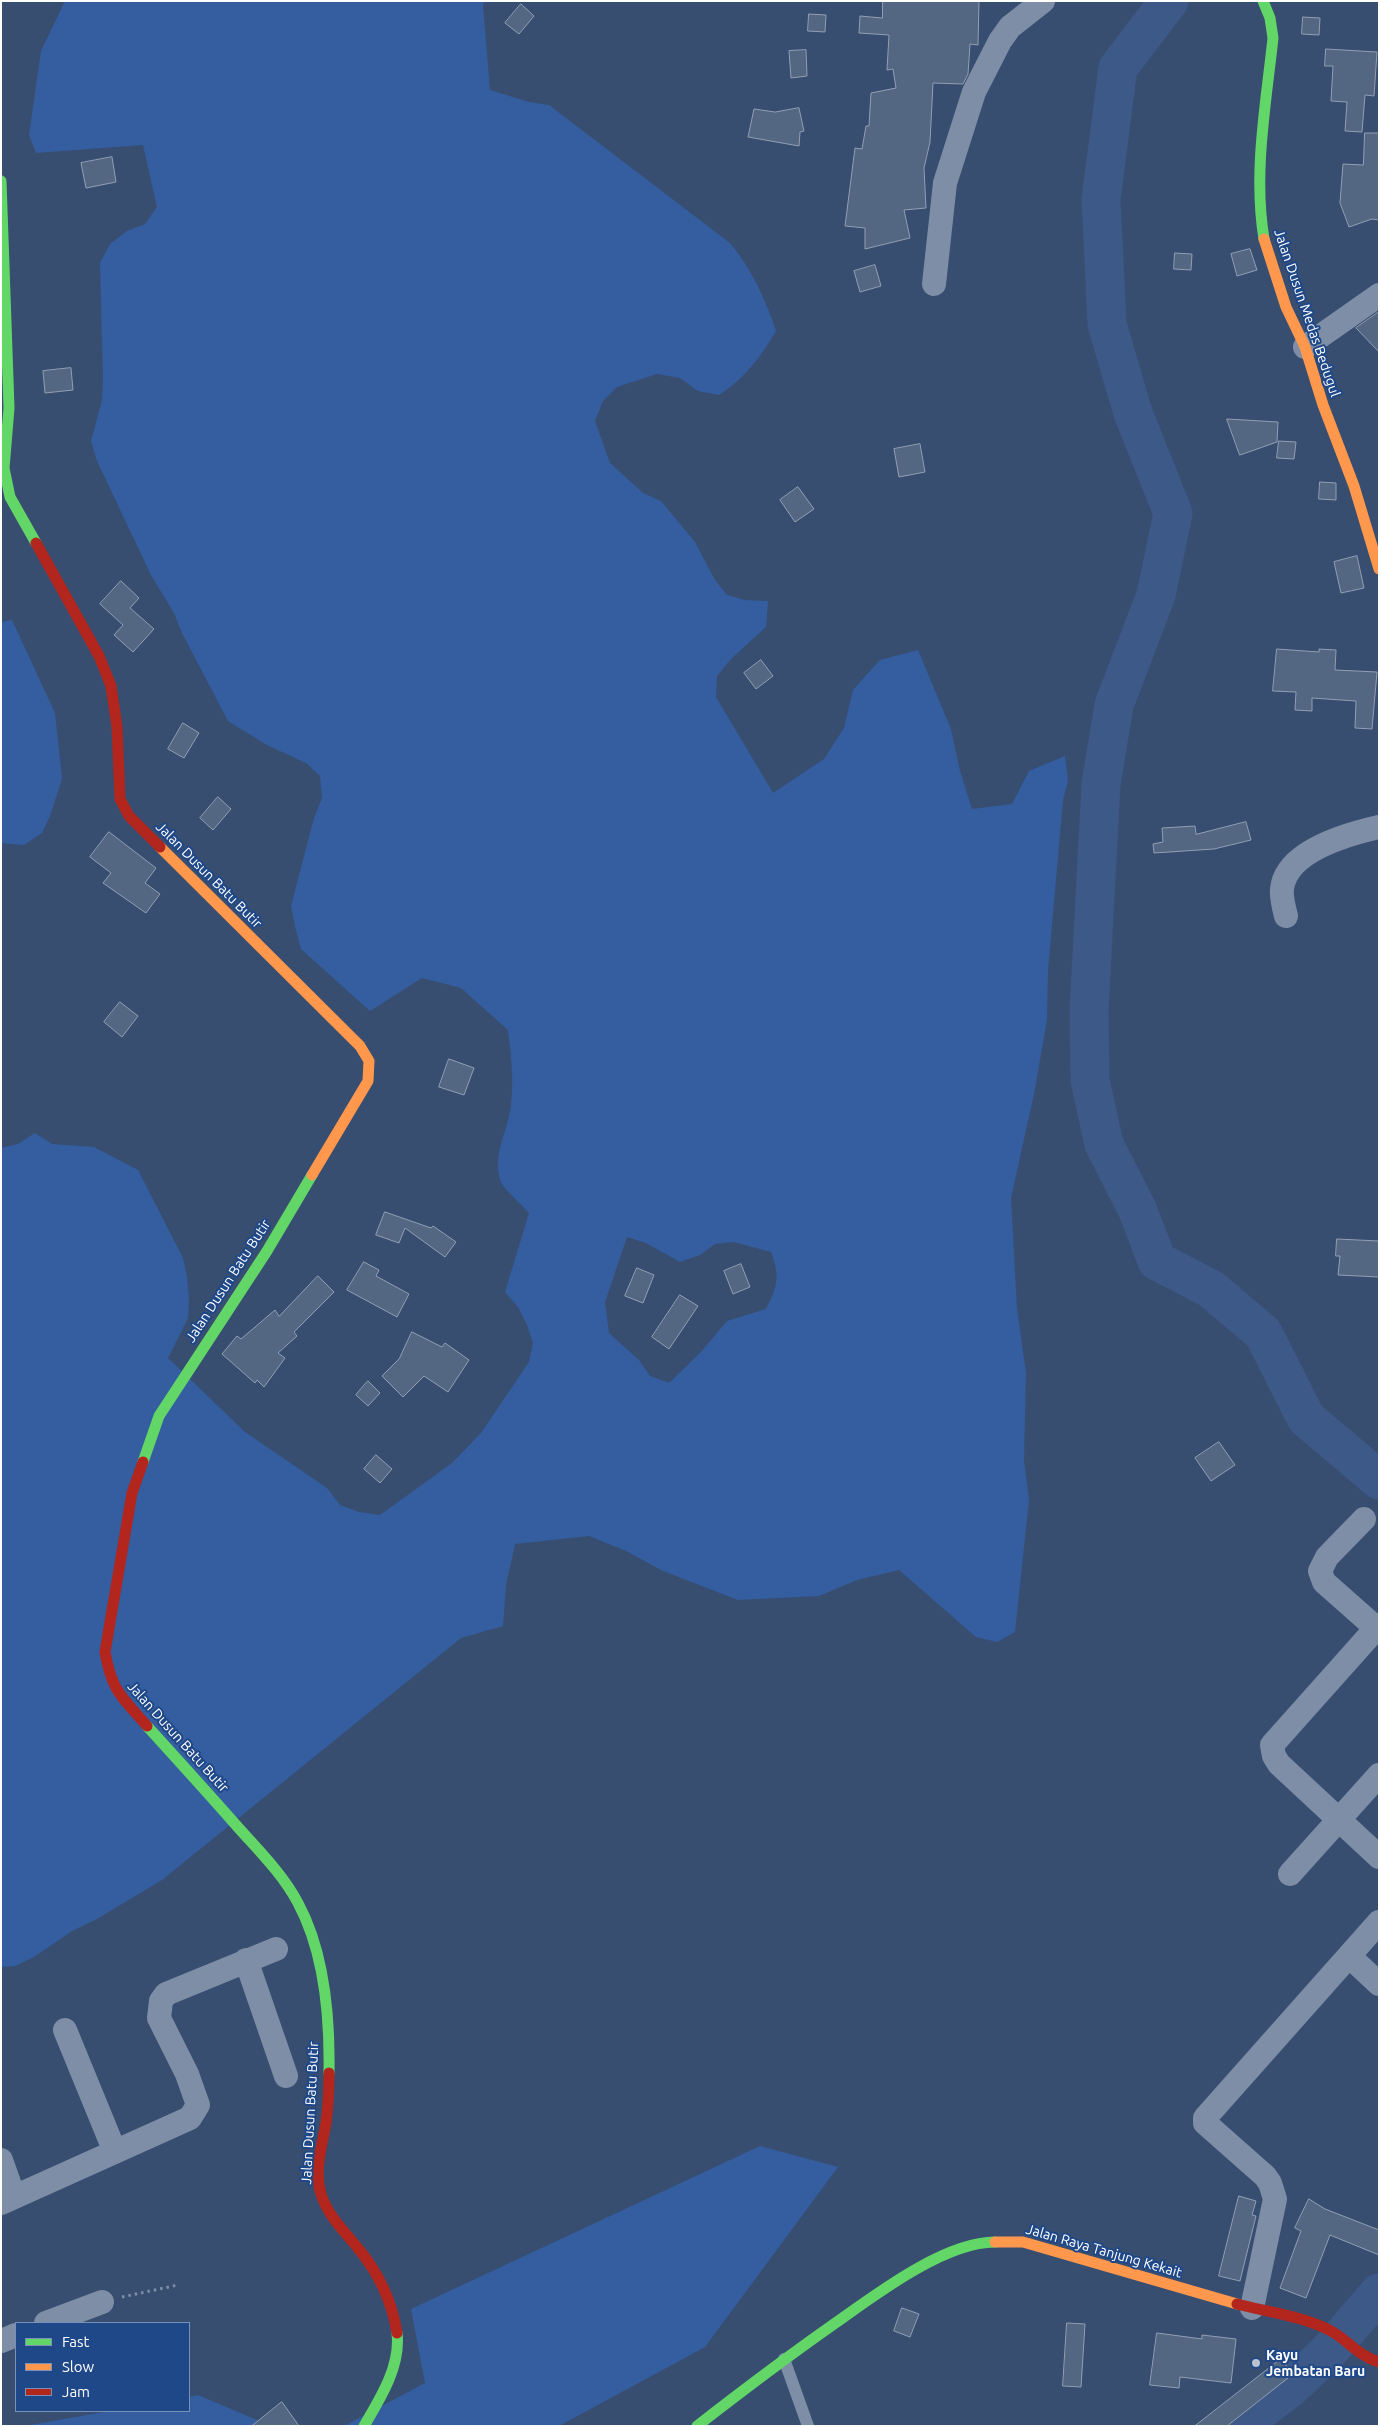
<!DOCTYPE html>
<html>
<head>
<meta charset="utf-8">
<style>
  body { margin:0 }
  #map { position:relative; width:1380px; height:2427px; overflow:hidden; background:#374e71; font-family:Ubuntu,sans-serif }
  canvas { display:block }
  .frame { position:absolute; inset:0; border:2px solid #fff; pointer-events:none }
  .legend { position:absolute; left:15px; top:2322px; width:175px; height:90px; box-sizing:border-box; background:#1f4889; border:1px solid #7991b8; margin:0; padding:6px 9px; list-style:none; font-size:15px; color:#fff }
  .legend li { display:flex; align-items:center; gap:10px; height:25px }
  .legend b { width:25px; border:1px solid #7991b8 }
</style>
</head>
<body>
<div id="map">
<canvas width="1380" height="2427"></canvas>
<div class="frame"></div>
<ul class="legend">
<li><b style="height:6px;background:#63d668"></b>Fast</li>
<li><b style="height:6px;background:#ff974d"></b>Slow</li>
<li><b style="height:6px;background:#b3261e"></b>Jam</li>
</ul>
</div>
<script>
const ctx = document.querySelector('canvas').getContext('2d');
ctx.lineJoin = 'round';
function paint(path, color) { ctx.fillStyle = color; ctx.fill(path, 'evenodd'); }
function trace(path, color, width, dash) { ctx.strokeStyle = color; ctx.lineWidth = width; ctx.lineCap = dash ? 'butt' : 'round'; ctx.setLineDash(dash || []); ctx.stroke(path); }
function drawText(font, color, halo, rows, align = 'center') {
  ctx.font = font + ' Ubuntu,sans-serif'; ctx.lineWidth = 4; ctx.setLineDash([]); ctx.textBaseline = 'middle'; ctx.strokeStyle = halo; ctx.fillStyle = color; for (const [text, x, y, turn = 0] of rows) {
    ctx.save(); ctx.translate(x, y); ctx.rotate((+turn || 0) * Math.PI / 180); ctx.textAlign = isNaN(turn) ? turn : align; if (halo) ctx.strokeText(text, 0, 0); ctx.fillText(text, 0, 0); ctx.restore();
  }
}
paint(new Path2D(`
  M65,1h420l-2,4 7,85 39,12 20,3 181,138c21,25 36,57 46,88 -15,26 -32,48 -57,64l-21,-4 -18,-13 -23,-4 -40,13 -14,14 -8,20 15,42 33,30 18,8 34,41 20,38 12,15 18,5 23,1 -2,26 -35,32 -14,17 -1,21 57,96 51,-34 20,-31 9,-38 27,-30 38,-10 33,79 9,42 12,38 40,-5 17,-33 36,-15 3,24 -5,20 -15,170 -1,50 -13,74 -23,104 6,110 9,65 -2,87 5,40 -14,132 -18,10 -21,-5 -77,-67 -42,10 -38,16 -81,4 -75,-29 -37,-20 -37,-15 -74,8 -9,41 -3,41 -42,12 -299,242 -65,39 -25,12 -38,26 -19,9 -14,1v-819l17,-4 17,-11 17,11 42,3 44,23 45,88 4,19 2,22 -1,19 -20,40 77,74 82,56 13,17 19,7 21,3 72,-52 29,-30 48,-71 4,-19 -6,-18 -9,-18 -13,-15 24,-79c-5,-6 -26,-25 -28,-31 -10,-27 8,-52 10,-78 3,-25 0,-49 -3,-74l-47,-42 -39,-10 -52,33 -69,-62 -6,-22 -4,-21 23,-88 8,-20 -2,-22 -14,-13 -39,-18 -39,-24 -46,-88 -8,-20 -23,-38 -54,-114 -6,-20 11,-41 1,-22 -3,-115 10,-19 17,-13 18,-7 12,-17 -14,-62 -107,8 -7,-18 12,-84zM627,1237l19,6 34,19 20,-7 15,-11 19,-2 37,10c9,24 7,34 -5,57l-39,12 -27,32 -31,30 -19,-7 -11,-16 -30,-27 -4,-31z
  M12,620l43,93 7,66 -12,37 -8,17 -18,12 -23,-2v-221z
  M760,2146l78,21 -133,180 -146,79h-215l81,-43 -14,-74z
  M198,2395l73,31h-246l84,-15h80v-14z`), '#345e9f');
trace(new Path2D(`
  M1169,1l-51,67 -17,131 6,125 26,89 40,100 -17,82 -42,110 -13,79 -12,226 1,70 14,64 34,67 19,50 54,28 52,44 43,85 73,62
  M1240,2426l50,-38 38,-36 51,-59`), '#3c5987', 39);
const building = new Path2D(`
  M883,1h96l-1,44 -8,-1 -2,30 -5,10 -30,-1 -3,59 -6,26 2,40 -22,2 6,28 -45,11v-21l-20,-2 10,-78 7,1 4,-23h3l2,-33 25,-5 -3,-19 -6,1 2,-35 -30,-2 1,-17 22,2z
  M521,4l13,12 -15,18 -14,-11z
  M809,14l17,1 -1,17 -17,-1z
  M1303,17l17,1 -1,17 -17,-1z
  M1326,49l51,3 -3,44 -9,-1 -3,37 -17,-1 2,-29 -16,-1 2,-35h-8z
  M806,50l1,26 -16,2 -2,-27z
  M799,108l5,23 -4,1 -1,14 -51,-9 6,-28 21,3z
  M1365,133h14v87l-7,-1 -23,8 -9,-24 3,-39 20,1z
  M112,157l4,25 -30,6 -5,-25z
  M1250,249l7,21 -20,6 -6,-22z
  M1175,253l17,1 -1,16 -17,-1z
  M875,265l6,21 -21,6 -6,-21z
  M1379,312v40l-23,-24z
  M71,368l2,22 -28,3 -2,-22z
  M1227,419l51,3 -1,20 -37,13z
  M1279,441l17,1 -2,17 -17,-1z
  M920,444l5,28 -26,5 -5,-28z
  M1320,482l16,1v17l-17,-1z
  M798,487l16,22 -19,13 -15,-22z
  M1357,556l7,32 -23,5 -7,-31z
  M121,581l18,17 -9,10 24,21 -21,23 -19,-17 9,-10 -23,-21z
  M1277,649l42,3v-3l17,1 -1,20 42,2 -5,57 -17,-1 1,-27 -44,-3v13l-17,-1 1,-18 -23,-1z
  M761,660l12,16 -17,13 -12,-16z
  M183,723l16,10 -15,25 -16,-9z
  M218,797l13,12 -18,21 -13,-12z
  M1246,822l5,18 -37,9 -60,4 -1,-9 10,-2 -1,-14 33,-2 1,8z
  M109,832l47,36 -11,15 15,11 -14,19 -43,-30 8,-10 -21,-16z
  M120,1002l18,14 -16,21 -18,-15z
  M449,1059l25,9 -10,27 -25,-8z
  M385,1212l46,16 2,-2 23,16 -11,15 -40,-29 -6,15 -23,-8z
  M1337,1239l42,2v36l-41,-2 2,-19h-4z
  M364,1262l15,8 -3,6 33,18 -12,23 -50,-27z
  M741,1264l9,23 -17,7 -9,-23z
  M637,1268l17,7 -11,28 -18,-7z
  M318,1276l16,16 -40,40 3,4 -19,17 7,5 -21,29 -7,-7 -2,3 -33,-29 15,-18 4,3 34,-29 4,6z
  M680,1295l18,11 -29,43 -17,-12z
  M412,1332l30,15 3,-4 24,17 -21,32 -24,-16 -21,21 -21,-21 17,-17z
  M368,1381l12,12 -12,13 -12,-11z
  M1219,1442l16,23 -24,16 -16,-23z
  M376,1455l16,14 -12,14 -16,-14z
  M1239,2196l17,5 -4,14 4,1 -16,65 -21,-5z
  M1309,2199l16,10 54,21v25l-49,-20 -24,63 -26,-10 21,-57 -6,-3z
  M902,2308l17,6 -9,23 -16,-6z
  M1067,2323l18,1 -4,63 -18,-1z
  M1157,2333l45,6v-4l34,4 -5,44 -51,-6 -1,11 -29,-3z
  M1281,2359l12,15 -66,52h-32z
  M282,2402l17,24h-47z`);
paint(building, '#536682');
trace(building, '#929fb4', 1);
trace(new Path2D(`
  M122,2297l56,-12`), '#7e8ea6', 3, [2.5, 4]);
trace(new Path2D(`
  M784,2359l24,67`), '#7e8ea6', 12);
trace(new Path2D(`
  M934,284l11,-101 29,-91 26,-51 10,-14 33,-26
  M1305,347l74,-52
  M1286,916c-2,-8 -5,-19 -4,-27 4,-38 66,-55 97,-62
  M1364,1519l-37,38 -7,14 4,11 52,46
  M1379,1625l-107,120 2,11 5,8 100,93
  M1290,1874l89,-99
  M1349,1956l30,28
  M246,1960l40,116
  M65,2030l50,122
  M1,2160l13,37
  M1,2203l189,-85 8,-13 -11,-31 -28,-56 2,-17 5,-7 110,-45
  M1252,2308l23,-109 -5,-16 -5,-7 -60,-53v-5l174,-196
  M46,2323l56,-21
  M1,2341l15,-6`), '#7e8ea6', 24);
trace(new Path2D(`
  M1263,1l7,17 3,20c-7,66 -20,135 -9,201
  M1,181l8,227 -5,60 6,29 26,46
  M143,1462l16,-46 108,-165 45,-76
  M147,1726c30,33 60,66 89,99 22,25 46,48 62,78 27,50 32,114 31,170
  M364,2426c16,-27 37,-60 33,-93
  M697,2426c45,-35 90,-69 137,-102 41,-29 110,-82 161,-82`), '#63d668', 11);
trace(new Path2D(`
  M1264,239l22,68 19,40 18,58 31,81 25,83
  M160,847l200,199 9,15 -1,20 -56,94
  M995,2242h28l214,62`), '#ff974d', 11);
trace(new Path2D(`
  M36,543l63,113 12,30 6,41 3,72 9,17 31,31
  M143,1462l-11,31 -27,159c7,40 17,45 42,74
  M329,2073c0,17 -1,34 -3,50 -4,23 -12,48 -5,71 7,22 23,37 36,53 21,25 35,54 40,86
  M1237,2304c30,8 66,12 94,27 18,10 26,24 48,31`), '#b3261e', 11);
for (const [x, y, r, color] of [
  [1256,2363,5,"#b9c1cd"]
]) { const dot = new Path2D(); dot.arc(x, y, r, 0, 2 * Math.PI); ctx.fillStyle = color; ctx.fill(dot); trace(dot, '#1f4889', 2); }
drawText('14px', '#fff', '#1f4889', [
  ["Jalan Dusun Medas Bedugul",1307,313,71],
  ["Jalan Dusun Batu Butir",209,875,45],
  ["Jalan Dusun Batu Butir",228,1281,-57],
  ["Jalan Dusun Batu Butir",178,1737,48],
  ["Jalan Dusun Batu Butir",310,2113,-87],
  ["Jalan Raya Tanjung Kekait",1104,2251,16]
]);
drawText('bold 14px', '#fff', '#1f4889', [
  ["Kayu",1266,2355],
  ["Jembatan Baru",1266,2371]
], 'left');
</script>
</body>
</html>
